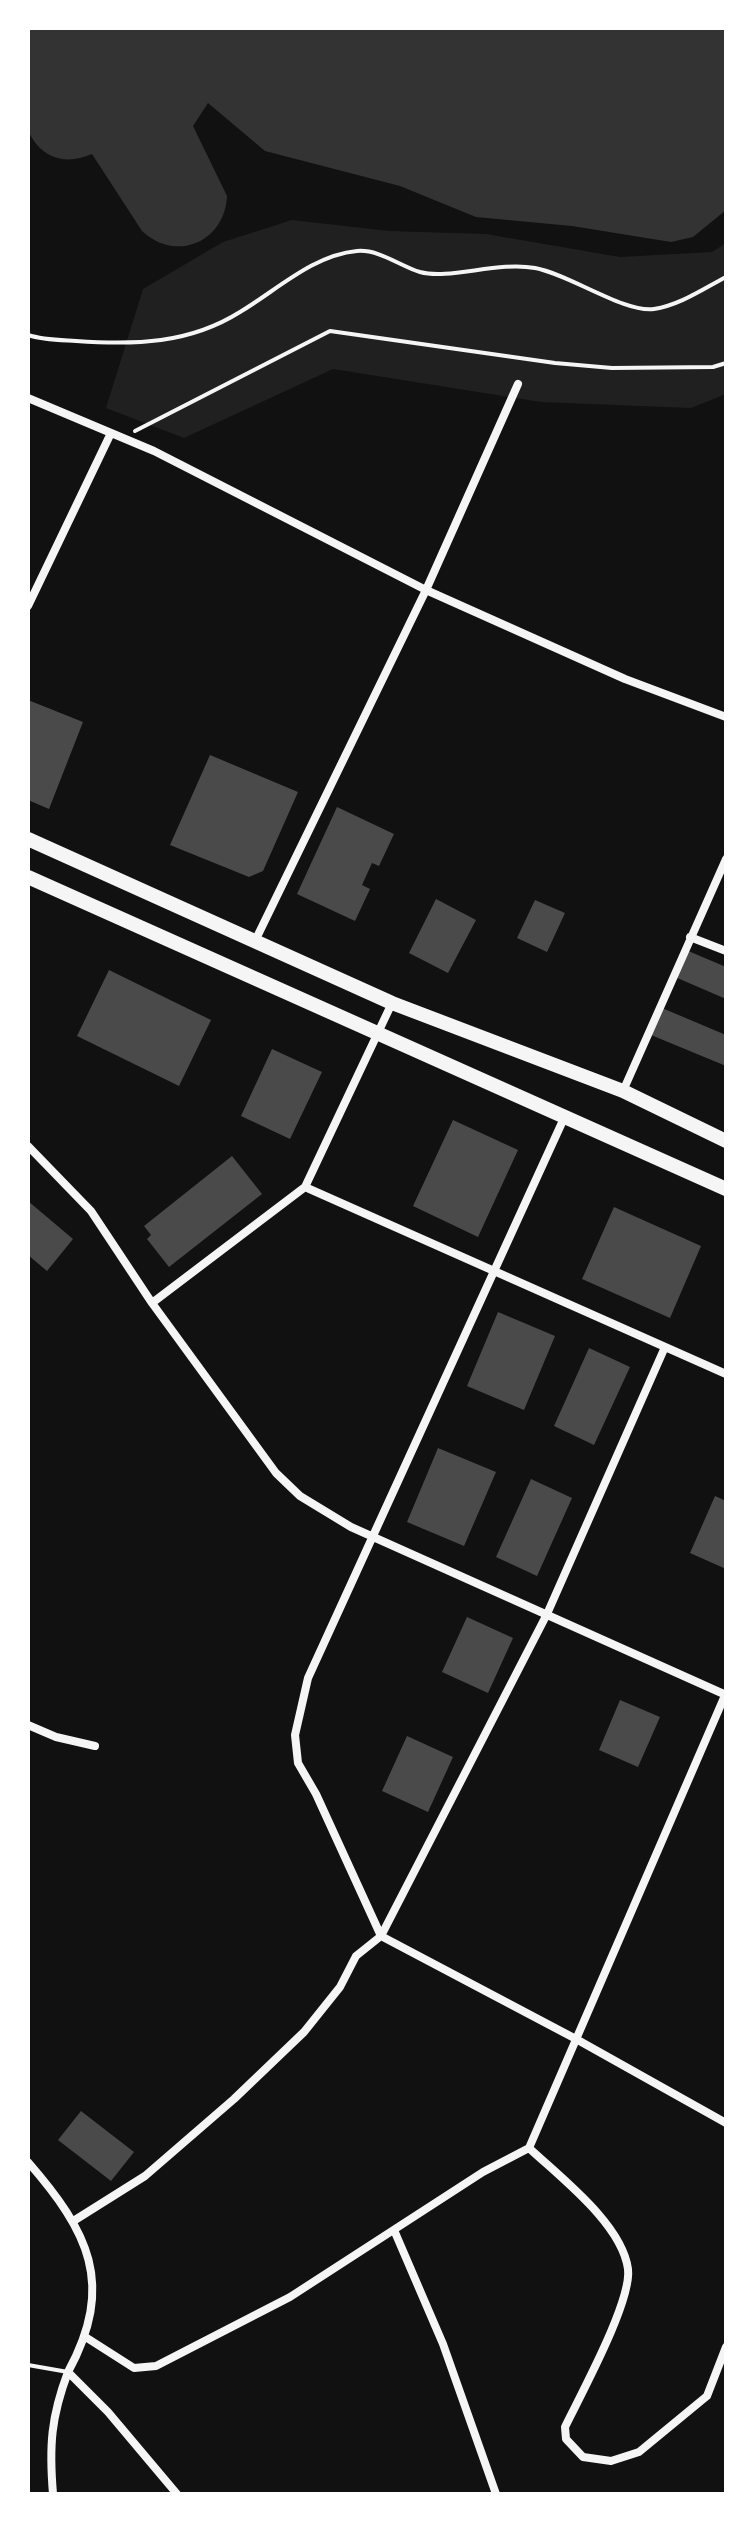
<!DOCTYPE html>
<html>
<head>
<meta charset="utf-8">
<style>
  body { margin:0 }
  #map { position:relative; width:754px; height:2522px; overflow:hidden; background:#111; font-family:Quicksand,sans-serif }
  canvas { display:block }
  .frame { position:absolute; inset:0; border:30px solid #fff; pointer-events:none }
</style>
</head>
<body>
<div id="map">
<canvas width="754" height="2522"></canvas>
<div class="frame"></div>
</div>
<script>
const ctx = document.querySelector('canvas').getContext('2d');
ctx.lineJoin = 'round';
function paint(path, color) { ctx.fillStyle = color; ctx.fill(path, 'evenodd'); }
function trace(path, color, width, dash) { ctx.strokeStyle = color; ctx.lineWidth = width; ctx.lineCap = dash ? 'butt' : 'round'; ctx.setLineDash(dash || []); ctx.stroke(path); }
paint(new Path2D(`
  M292,220l97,11 97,3 134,23 92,-5 14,-9v151l-35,14 -150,-6 -208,-33 -149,69 -78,-30 37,-119 80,-47z`), '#202020');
paint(new Path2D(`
  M28,28h698v182l-33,27 -22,5 -99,-16 -96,-9 -76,-31 -135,-35 -57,-48 -15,23 34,70c-2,46 -51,67 -85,35l-50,-77c-27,12 -52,4 -64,-24z`), '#333');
paint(new Path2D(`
  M28,700l55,22 -34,87 -21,-9z
  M210,755l88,37 -35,79 -14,6 -79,-32z
  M337,807l57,27 -15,32 -7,-3 -10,22 8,4 -15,32 -58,-27z
  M436,899l40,21 -28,53 -39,-20z
  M535,900l30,13 -18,39 -30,-14z
  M686,950l40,17v32l-51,-22z
  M109,970l102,50 -32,66 -102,-50z
  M662,1008l64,27v31l-75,-31z
  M272,1049l50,23 -32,67 -49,-23z
  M453,1120l65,30 -40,87 -65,-31z
  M232,1156l30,38 -93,73 -22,-28 4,-4 -7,-9z
  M28,1201l45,38 -26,32 -19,-16z
  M614,1207l87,39 -31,72 -88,-39z
  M498,1312l57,24 -31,74 -57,-24z
  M589,1348l41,19 -36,78 -40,-19z
  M438,1448l58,24 -32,74 -57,-24z
  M531,1479l41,19 -35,78 -41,-19z
  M715,1496l11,5v68l-36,-16z
  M467,1617l46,21 -25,55 -46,-21z
  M620,1700l40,17 -22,50 -39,-17z
  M407,1736l46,21 -25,55 -46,-21z
  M81,2111l53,41 -23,29 -53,-41z`), '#4a4a4a');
trace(new Path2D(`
  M135,431l195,-100 225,32 57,5 101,-1 13,-4`), '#f5f5f5', 4);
trace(new Path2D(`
  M28,335c15,5 32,5 48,6 59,4 113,3 164,-29 37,-22 73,-57 117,-61 22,-2 43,15 63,21 29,8 78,-11 115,-4 34,6 89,45 119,41 26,-4 49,-20 72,-32
  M28,2365l40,7`), '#f5f5f5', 4);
trace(new Path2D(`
  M28,398l126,53 272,139 199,89 101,38
  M28,606l83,-173
  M690,937l36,14
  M255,941l171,-351 92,-206
  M623,1091l103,-232
  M565,1116l-257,562 -13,57 3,28 18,31 65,142 195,103 150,84
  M28,1146l63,65 61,92 124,170 24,23 51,31 375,168
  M305,1187l421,187
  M152,1303l153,-116 87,-184
  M28,1725l28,12 39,9
  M529,2148c31,29 93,76 99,121 4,32 -47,125 -63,158l1,12 17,18 28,4 28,-9 68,-56 19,-49
  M28,2162c60,69 88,122 40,210l40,40 69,82
  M75,2220l70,-44 89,-77 70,-67 36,-45 16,-31 25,-20 166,-322 118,-267
  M394,2230l49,114 53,150
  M87,2338l47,30 22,-2 134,-69 193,-125 46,-24 197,-455
  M53,2494c-4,-48 -2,-77 15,-122`), '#f5f5f5', 8);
trace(new Path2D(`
  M28,839l364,164 231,88 103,50
  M28,877l698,312`), '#f5f5f5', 14);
</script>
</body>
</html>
